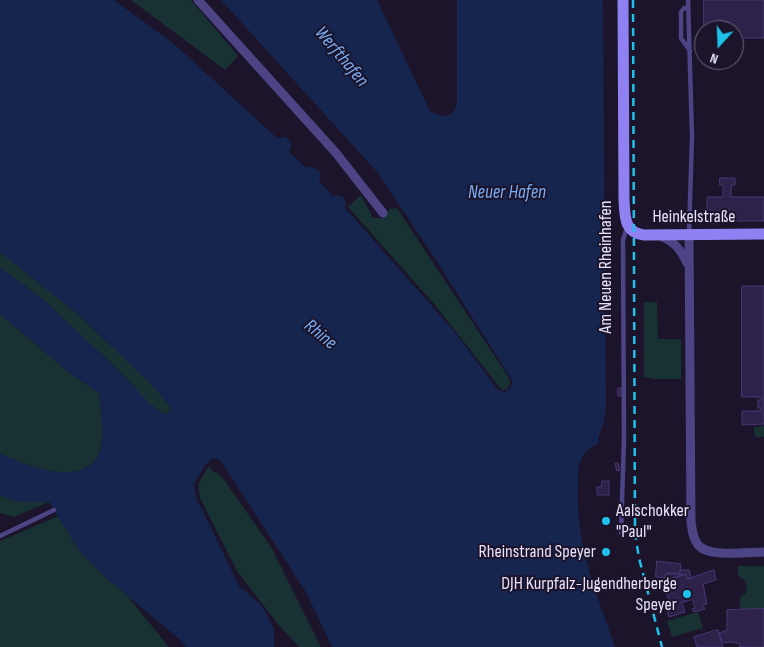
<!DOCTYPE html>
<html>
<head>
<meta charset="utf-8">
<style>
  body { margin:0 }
  #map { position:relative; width:764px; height:647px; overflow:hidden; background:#1b142b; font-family:"Sofia Sans Condensed",sans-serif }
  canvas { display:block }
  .north { position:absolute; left:694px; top:20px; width:50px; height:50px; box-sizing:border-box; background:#1b142b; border:1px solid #6d667f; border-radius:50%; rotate:200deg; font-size:14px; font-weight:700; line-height:20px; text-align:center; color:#e7e1fc }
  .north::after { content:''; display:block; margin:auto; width:18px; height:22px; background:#1fc0ea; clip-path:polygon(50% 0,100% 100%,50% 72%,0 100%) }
</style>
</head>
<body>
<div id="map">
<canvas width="764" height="647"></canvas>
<div class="north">N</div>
</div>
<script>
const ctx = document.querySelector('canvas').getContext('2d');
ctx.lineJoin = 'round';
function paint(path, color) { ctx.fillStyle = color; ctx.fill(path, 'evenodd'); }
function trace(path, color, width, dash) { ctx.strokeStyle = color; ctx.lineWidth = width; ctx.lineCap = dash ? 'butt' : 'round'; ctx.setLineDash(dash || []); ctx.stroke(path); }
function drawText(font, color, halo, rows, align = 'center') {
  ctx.font = font + ' "Sofia Sans Condensed",sans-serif'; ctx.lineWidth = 4; ctx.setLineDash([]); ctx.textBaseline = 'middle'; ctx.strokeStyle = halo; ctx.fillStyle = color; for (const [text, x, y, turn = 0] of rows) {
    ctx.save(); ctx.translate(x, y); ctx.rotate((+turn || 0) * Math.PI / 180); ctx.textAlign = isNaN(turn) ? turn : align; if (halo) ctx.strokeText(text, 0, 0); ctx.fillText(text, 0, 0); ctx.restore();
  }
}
paint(new Path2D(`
  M131,0h60l47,56 -13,14z
  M361,195l12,23h9l8,-9 7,-1 112,170 1,5 -2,5 -4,2 -3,-1 -66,-84 -87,-98z
  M0,252l80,64 74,71 16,19v7l-6,1 -14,-10 -31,-33 -74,-70 -45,-34z
  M644,302h13l1,37h23v40h-26l-11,-2z
  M0,314l66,56 33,23c2,17 6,42 1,58 -14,39 -75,15 -100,2z
  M764,426v11h-8l-2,-4v-6z
  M208,467l3,1 1,3 6,2 7,8 46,66 50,100h-22l-21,-23 -41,-53 -37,-73 -2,-13z
  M0,495l20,7h29l-35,15 -14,-4z
  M58,516l21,34 24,25 22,18 44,54h-169v-106z
  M738,566h26v43l-24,1v-13l5,-3c4,-9 1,-15 -7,-18z
  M698,612l5,16 -31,9 -5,-16z`), '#183234');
paint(new Path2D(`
  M0,0h114l60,44 103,94 8,-1 7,6 -3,9 16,15c7,-1 11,0 16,6l-2,8 14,15c10,-1 14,2 12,12l109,123 44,59 6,2 7,-4 1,-8 -80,-126 -55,-82 -156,-172h156l53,111c11,7 23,7 27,-6v-105h146l3,406 -2,16 -6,17 1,4c-6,4 -11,5 -15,11 -7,10 -6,22 -6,33 -3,56 19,108 37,160h-283l-26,-55 -84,-129 -3,-3 -7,-2 -6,6 -12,20 3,17 5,8 37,77 21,18 8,12 6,14v17h-88l-7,-8 -76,-64 -24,-25 -30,-48h-29l-20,-7v-42c25,13 87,37 100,-2 5,-16 1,-41 -1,-58l-33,-23 -66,-56v-47l45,34 74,70 31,33 14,10 5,-1 1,-7 -16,-19 -74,-71 -80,-64z`), '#15254e');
const building = new Path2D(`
  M704,0h60v38h-30v-8h-30z
  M720,178h15v7h-4v12h33v24h-57v-24h16v-12h-3z
  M742,286h22v138l-22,1v-14h19v-3h-3v-8h4v-3h-20z
  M618,388h3v8h-3z
  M618,463l2,7 -3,1 -2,-7z
  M602,481h7v14h-12v-8h4z
  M657,561l24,3 -1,10 -14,-1 -1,5 -9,-1z
  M680,570h9l2,7 -4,2 -2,-5 -20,8 -2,-4h2l1,-5 14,1z
  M714,570l2,10 -13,4 4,20 -4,1 2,4 -11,3 -2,-3 3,-1 -3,-10 -2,1 -1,2 -2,-2v3l-2,-2 -1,3 -3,-2 4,11 -16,5 -3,-9 5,-2 -9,-24 23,-8 2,5z
  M764,609v38h-25l1,-3 -9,-2 -9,1 -3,-10 8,-3v-20z
  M718,630l5,17h-26l-3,-10z`);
paint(building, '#2e224a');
trace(building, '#493674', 1);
trace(new Path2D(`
  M688,0l4,136 -3,97
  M688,8h-4l-3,4v26l9,13
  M621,533l3,-94 -1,-199 4,-13
  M0,536l54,-26`), '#4d4485', 4.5);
trace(new Path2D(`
  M198,0l138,153 47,60
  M689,235l2,287c1,8 2,16 7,23 11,13 50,7 66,7
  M660,236c14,5 21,14 27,27`), '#4d4485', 9);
trace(new Path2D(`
  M623,0l1,200c1,16 0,33 20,35l120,-1`), '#9081f3', 11);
trace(new Path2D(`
  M633,0l2,533 4,25 23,89`), '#1fc0ea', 2.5, [8, 6]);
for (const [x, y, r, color] of [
  [606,521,5,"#1fc0ea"],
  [606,552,5,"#1fc0ea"],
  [687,594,5,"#1fc0ea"]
]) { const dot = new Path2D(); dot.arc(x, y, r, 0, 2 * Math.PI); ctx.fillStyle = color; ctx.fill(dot); trace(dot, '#1b142b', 2); }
drawText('18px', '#e7e1fc', '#1b142b', [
  ["Heinkelstraße",694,217],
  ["Am Neuen Rheinhafen",606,267,-90]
]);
drawText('18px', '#e7e1fc', '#1b142b', [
  ["Aalschokker",616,511,"left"],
  ["\"Paul\"",616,532,"left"],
  ["Rheinstrand Speyer",596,552],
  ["DJH Kurpfalz-Jugendherberge",677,584],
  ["Speyer",677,605]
], 'right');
drawText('italic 19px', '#79adf2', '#1b142b', [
  ["Werfthafen",341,57,50],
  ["Neuer Hafen",507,193],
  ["Rhine",320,335,39]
]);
</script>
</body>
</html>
